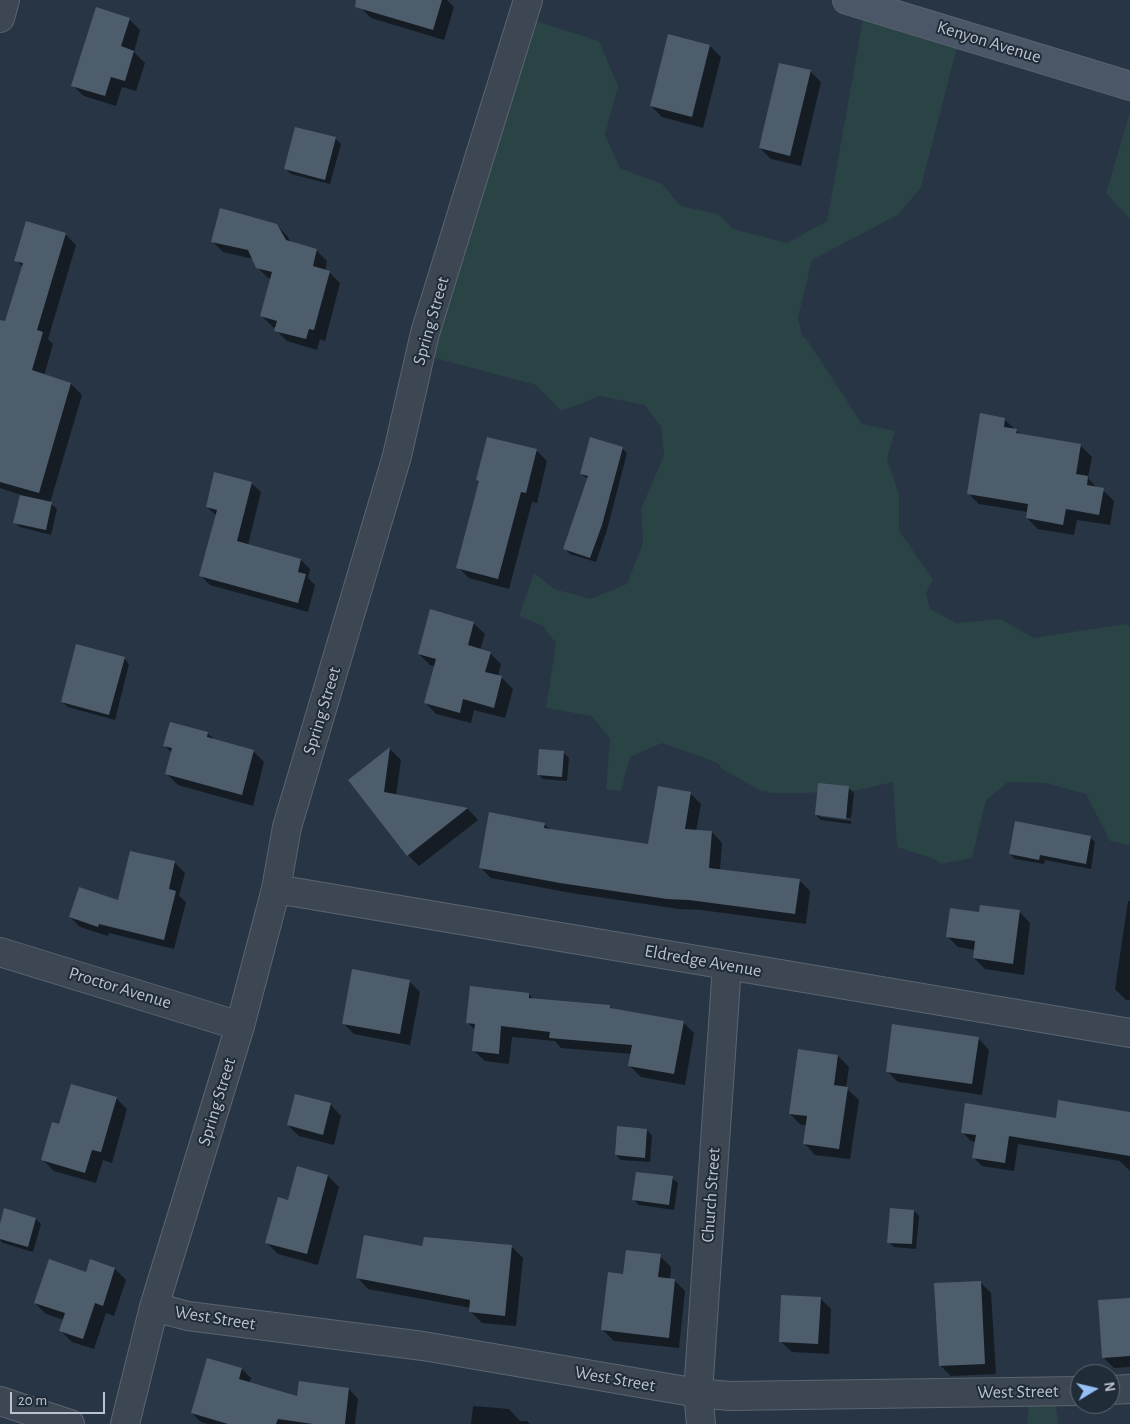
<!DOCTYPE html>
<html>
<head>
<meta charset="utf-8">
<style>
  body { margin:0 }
  #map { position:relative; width:1130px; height:1424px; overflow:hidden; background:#283544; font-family:"Alegreya Sans",sans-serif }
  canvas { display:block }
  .north { position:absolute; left:1070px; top:1364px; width:50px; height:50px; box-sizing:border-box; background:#212c39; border:1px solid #5e6874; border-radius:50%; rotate:81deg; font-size:14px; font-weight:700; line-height:20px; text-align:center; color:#bac2cd }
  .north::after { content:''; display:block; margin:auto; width:18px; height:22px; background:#95c0f7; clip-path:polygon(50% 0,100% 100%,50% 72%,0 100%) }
  .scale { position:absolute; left:10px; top:1392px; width:95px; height:22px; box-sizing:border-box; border:2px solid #bac2cd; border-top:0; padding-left:6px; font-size:15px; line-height:18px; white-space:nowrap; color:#bac2cd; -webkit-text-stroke:4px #212c39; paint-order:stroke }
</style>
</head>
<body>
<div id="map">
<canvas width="1130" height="1424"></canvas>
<div class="north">N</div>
<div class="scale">20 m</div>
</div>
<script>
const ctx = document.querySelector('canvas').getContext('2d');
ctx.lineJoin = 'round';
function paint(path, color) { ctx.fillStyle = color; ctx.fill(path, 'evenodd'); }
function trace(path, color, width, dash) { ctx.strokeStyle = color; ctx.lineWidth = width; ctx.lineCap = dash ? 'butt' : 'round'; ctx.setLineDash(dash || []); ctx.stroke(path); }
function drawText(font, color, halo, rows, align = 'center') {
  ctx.font = font + ' "Alegreya Sans",sans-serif'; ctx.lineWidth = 4; ctx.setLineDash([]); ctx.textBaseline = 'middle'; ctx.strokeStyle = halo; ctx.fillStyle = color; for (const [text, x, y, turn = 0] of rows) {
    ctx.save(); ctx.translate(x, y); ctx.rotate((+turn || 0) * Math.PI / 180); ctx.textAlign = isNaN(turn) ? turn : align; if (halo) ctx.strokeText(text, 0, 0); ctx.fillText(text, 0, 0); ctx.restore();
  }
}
paint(new Path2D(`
  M865,8l92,39 -36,140 -22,27 -87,46 -14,58 4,18 4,2 56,86 33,7 -8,28 12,35v36l34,50 -7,13 4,16 26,14 45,-4 32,19 93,-14 4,3v218l-20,-4 -24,-47 -40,-11 -38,-1 -22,18 -14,58 -31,6 -7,-5 -37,-12 -4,-65 -48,11 -12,-2 -27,2h-36l-4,-3 -3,2 -41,-23 -4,-6 -56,-20 -32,14 -9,34 -15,-1 4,-51 -18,-23 -46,-8 10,-65 -13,-17 -24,-10 15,-43 20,16 36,10 37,-15 16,-41 -2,-34 23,-54 -3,-29 -17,-21 -44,-9 -39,15 -25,-26 -109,-29 96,-339 76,24 19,45 -13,49 15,33 42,16 19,22 37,8 15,15 54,14 40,-22z
  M1130,112v107l-24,-26z
  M1053,1391l6,33h-32l3,-30z`), '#2a4345');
paint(new Path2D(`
  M362,0h85l7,7 -10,33 -73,-22 -11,-11z
  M129,19l11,11 -6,22 11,11 -9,28 -14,-4 -6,19 -32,-10 -12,-11z
  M669,36l41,10 11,11 -18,71 -41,-11 -11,-11z
  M810,71l11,11 -20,84 -30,-7 -11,-11z
  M335,138l6,6 -11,40 -39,-10 -6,-6z
  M277,225l11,12 3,6 25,7 11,11 -2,10 4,1 11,11 -15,58 -5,-2 -3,11 -30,-9 -11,-11v-2l-3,-1 -11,-11 9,-37 -3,-1 -11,-11 -4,-8 -30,-7 -11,-11z
  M65,234l11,11 -28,94 5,5 -9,32 27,8 11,11 -32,108 7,6 -6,26 -31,-8 -5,-5 6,-27 -21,-7v-167l6,2 17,-56 -7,-7z
  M1004,419l17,16 59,10 12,12 -4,21 10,11 5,1 11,11 -4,24 -33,-5 -3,15 -36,-6 -11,-11 1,-6 -49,-8 -11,-11z
  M622,448l5,5 -20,77 -11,32 -26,-8 -5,-5 23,-70 -7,-5z
  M536,450l11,11 -10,42 -5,-1 -23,87 -40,-11 -11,-11 22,-85 -2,-2z
  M251,483l10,9 -13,53 53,15 9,9 -2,9 7,7 -7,27 -98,-27 -9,-9 16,-60 -10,-9z
  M473,623l12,11 -5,16 10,3 11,11 -3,12 4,2 11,11 -8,29 -31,-8 -3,13 -35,-9 -11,-12 10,-36 -5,-1 -11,-11z
  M124,658l5,6 -14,56 -47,-13 -6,-5z
  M207,733l8,7 38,11 11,11 -11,44 -75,-21 -11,-11 5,-21 -7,-7z
  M390,749l11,11 -5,36 72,13 10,11 -59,46 -11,-11 -58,-75z
  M563,752l6,6 -2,23 -24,-2 -5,-5z
  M849,788l5,5 -3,25 -31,-3v2l31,4v3l-30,-4 -5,-5z
  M690,793l11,11 -5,27 16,1 10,11 -2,27 79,10 11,11 -4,33 -105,-14 -22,-1 -108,-16 -80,-15 -11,-11 64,-43 7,6 98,16z
  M1090,837l5,5 -4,27 -46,-9 -1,4 -29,-5 -5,-5z
  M131,852l44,11 10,10 -6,23 7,6 -12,47 -65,-16 -1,3 -28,-9 -10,-10 49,-15z
  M1128,901h2v99h-4l-11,-11z
  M1019,911l11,12 -6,52 -39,-6 -11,-11 1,-8 -17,-3 -11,-11 33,-23z
  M409,981l11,11 -10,53 -56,-11 -11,-11z
  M529,994l5,6 75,6 5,4 69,12 11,11 -9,52 -44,-8 -11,-11 2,-12 -71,-6 -6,-7 -43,-4 -3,27 -24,-3 -12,-11 2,-20 -8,-8z
  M978,1038l11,12 -7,45 -84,-13 -11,-11z
  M838,1056l11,11 -3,21 13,12 -9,59 -35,-4 -11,-12 3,-18h-6l-11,-11z
  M116,1098l11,11 -15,54 -9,-3 -7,23 -42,-12 -11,-11 17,-34z
  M330,1104l11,12 -7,29 -35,-9 -11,-11z
  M1130,1113v58l-10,-10 -102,-17 -4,27 -32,-5 -9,-9 3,-15 -5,-1 -9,-9 95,-13z
  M647,1130l5,6 -2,26 -29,-2 -5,-5z
  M298,1168l30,8 11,11 -21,78 -40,-11 -11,-11 21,-42z
  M672,1178l6,5 -4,27 -35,-5 -5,-5z
  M5,1210l31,9 5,5 -8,28 -30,-9 -3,-3v-12z
  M914,1211l5,5 -3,33 -22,-2 -5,-5z
  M511,1246l12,12 -7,68 -34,-3 -11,-11v-4l-103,-19 -11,-12 66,-30z
  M660,1256l11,11 -1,13h4l11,11 -6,57 -65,-7 -11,-11 21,-54z
  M91,1261l24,8 11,11 -12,36 -8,-3 -12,36 -22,-7 -11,-11 3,-11 -18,-6 -11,-11 52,-30z
  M980,1282l11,11 5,81 -45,2 -11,-11z
  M820,1298l11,11 -2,45 -37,-2 -12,-11z
  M1130,1299v68l-16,1 -11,-11z
  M242,1369l9,9 -2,6 49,14 2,-15 49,6 9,10 -3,25h-147l-7,-2 -9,-9z
  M473,1406l36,3 11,12h7l3,3h-59z`), '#0007');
paint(new Path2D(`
  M356,0h86l-9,30 -78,-23z
  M96,7l34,11 -9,28 13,5 -9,30 -14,-4 -6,19 -34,-10z
  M668,34l42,11 -18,72 -42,-11z
  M779,63l32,7 -21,86 -31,-8z
  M295,127l41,10 -11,43 -41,-11z
  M220,208l57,16 9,16 31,9 -4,17 17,5 -16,59 -5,-1 -3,10 -32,-8 3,-10 -17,-5 12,-44 -16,-4 -8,-18 -37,-8z
  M26,221l40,12 -29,97 6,2 -11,38 39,13 -32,110 -39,-11v-162l5,1 18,-58 -9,-2z
  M980,413l25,5 -1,9 13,2 -1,4 65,11 -5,30 12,2 -1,9 17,3 -5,27 -33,-6 -3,16 -37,-7 2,-14 -61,-10z
  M487,437l50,12 -11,44 -5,-1 -23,87 -42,-11 23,-87 -3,-1z
  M590,437l33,10 -21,78 -12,33 -27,-9 25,-73 -8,-2z
  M214,472l38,10 -15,59 64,18 -3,13 8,2 -8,29 -99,-27 18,-66 -11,-3z
  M20,495l32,7 -6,28 -33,-7z
  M430,609l44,13 -6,23 23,7 -6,20 17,4 -8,32 -31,-9 -3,14 -36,-10 12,-44 -18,-5z
  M76,644l49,13 -16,58 -48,-13z
  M170,722l38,10 -1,5 47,13 -12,45 -77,-21 7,-26 -9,-2z
  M390,747l-6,45 84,16 -61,48 -59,-76z
  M539,749l25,2 -2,26 -25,-2z
  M818,783l31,3 -3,33 -31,-4z
  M658,786l33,6 -6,37 27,2 -3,37 91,11 -5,35 -106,-14 -22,-1 -107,-16 -81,-15 10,-56 56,11 -1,5 104,16z
  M1015,821l76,15 -5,28 -46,-9 -1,5 -30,-6z
  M130,851l45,10 -6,28 7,2 -12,49 -65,-16 -1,3 -29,-10 10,-30 39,13z
  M980,905l40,5 -7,54 -40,-6 2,-17 -29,-4 4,-29 29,4z
  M352,969l58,11 -10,54 -58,-10z
  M470,986l59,7v5l81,7v3l74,13 -10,53 -46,-8 4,-21 -83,-7 1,-6 -49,-6 -2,28 -27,-3 3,-27 -9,-1z
  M892,1024l87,13 -7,47 -86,-12z
  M798,1049l40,6 -4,30 14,2 -9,62 -36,-5 4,-28 -18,-2z
  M71,1084l46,13 -16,55 -9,-2 -7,23 -44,-13 11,-38 7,2z
  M295,1094l36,9 -8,32 -36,-10z
  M1058,1100l72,12v44l-121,-20 -4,27 -33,-5 4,-23 -15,-2 4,-30 91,15z
  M617,1126l30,3 -2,29 -30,-3z
  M297,1166l31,9 -21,79 -42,-11 13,-46 10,3z
  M636,1172l37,4 -4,29 -37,-5z
  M4,1208l32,10 -8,29 -28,-8v-15z
  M890,1208l24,2 -2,34 -25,-1z
  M364,1235l58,11 2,-9 88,8 -7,71 -36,-4 1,-12 -114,-22z
  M626,1250l35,4 -3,23 17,2 -6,59 -68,-8 7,-58 15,2z
  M49,1259l37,13 4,-13 25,9 -12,38 -8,-3 -12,36 -24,-8 6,-18 -31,-10z
  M981,1281l4,83 -46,2 -5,-83z
  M781,1295l40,2 -3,47 -39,-2z
  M1130,1298v58l-28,2 -4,-58z
  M207,1358l35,10 -3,11 58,17 2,-15 50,7 -4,36h-32l-35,-5 -2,5h-48l-37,-11z`), '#4e5d6c');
const street = new Path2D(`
  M0,18l5,-18
  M276,889l854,144
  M0,952l240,74
  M154,1307l34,9 235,30 275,47 32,3 350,-5
  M1110,1390l20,-1
  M0,1401l70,23
  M125,1424l29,-117 86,-281 36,-137 11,-62 110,-371 28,-123 103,-333
  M701,1424l-3,-31 29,-428`);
const secondary = new Path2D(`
  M847,0l283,86`);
trace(street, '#5b6571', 30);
trace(secondary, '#5b6571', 30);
trace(street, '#3d4753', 28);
trace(secondary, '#4b5766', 28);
drawText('18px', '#bac2cd', '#212c39', [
  ["Kenyon Avenue",989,42,17],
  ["Spring Street",431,321,-74],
  ["Spring Street",322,711,-73],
  ["Eldredge Avenue",703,961,10],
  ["Proctor Avenue",120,988,17],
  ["Spring Street",217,1102,-73],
  ["Church Street",711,1195,-86],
  ["West Street",215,1318,9],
  ["West Street",615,1379,10],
  ["West Street",1018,1392,-1]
]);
</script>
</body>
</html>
